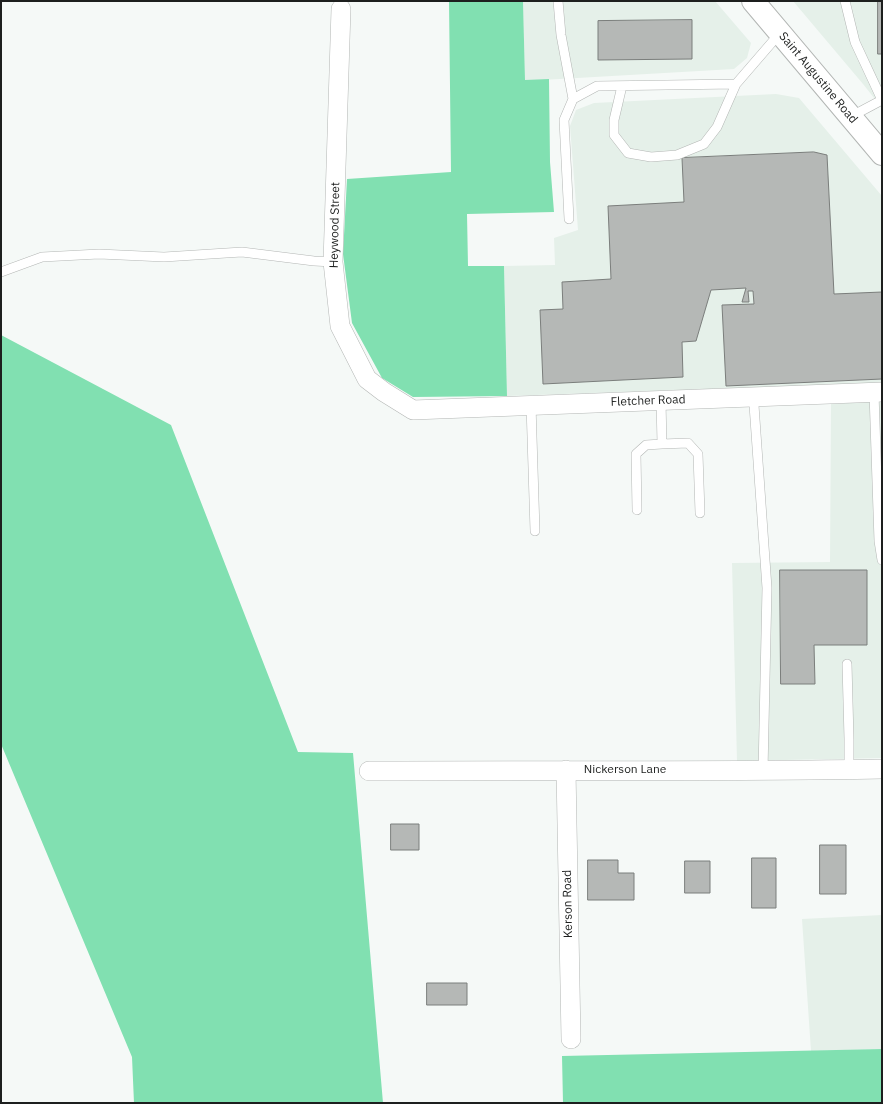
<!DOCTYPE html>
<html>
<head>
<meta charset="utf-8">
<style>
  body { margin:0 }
  #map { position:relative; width:883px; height:1104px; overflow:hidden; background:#f5f9f7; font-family:"IBM Plex Sans",sans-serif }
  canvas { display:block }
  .frame { position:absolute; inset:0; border:2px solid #1d1f1e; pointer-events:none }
</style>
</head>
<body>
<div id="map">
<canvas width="883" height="1104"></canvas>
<div class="frame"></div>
</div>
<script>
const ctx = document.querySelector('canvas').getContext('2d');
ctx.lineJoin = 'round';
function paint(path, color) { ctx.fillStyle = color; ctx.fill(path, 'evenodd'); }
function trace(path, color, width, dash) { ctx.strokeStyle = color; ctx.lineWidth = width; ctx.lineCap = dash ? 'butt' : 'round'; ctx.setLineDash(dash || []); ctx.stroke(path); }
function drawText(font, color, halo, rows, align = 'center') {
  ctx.font = font + ' "IBM Plex Sans",sans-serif'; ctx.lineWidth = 3; ctx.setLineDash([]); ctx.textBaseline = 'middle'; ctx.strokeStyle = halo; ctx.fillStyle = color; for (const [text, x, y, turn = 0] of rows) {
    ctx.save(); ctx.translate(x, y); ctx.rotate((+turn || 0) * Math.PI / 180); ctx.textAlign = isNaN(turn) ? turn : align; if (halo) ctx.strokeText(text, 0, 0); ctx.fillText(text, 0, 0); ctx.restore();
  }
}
paint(new Path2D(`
  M523,1h192l36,42 -4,15 -13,11 -209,12z
  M793,1h89v107l-19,-24z
  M776,94l23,4 83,98v187l-375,13 -3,-130 51,-1 -1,-27 24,-8 -8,-104 6,-16 18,-7z
  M882,401v357l-145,3 -5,-198 98,-1 1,-158z
  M882,915v134l-71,2 -9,-132z`), '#e5f0e9');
paint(new Path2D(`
  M449,1h74l2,79 24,-1 1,83 4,50 -87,2 1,52h36l3,130 -94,1 -31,-19 -30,-55 -9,-69 4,-75 104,-7z
  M1,335l170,90 127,327 55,1 30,350h-249l-2,-46 -131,-313z
  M882,1049v54h-319l-1,-47z`), '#81e0b1');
const building = new Path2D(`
  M878,1h4v53h-4z
  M692,20v39l-94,1v-39z
  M814,152l13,3 7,139 48,-2v87l-156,7 -4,-81 32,-1 -1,-13h-5l1,11h-7l4,-14 -35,2 -15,51 -14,1 1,35 -140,7 -3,-74 23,-1 -1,-27 49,-3 -3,-73 76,-4 -2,-44z
  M780,570h87v75h-53l1,39h-34z
  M391,824h28v26h-28z
  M820,845h26v49h-26z
  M752,858h24v50h-24z
  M588,860h30v13h16v27h-46z
  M685,861h25v32h-25z
  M427,983h40v22h-40z`);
paint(building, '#b5b8b6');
trace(building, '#7b7e7c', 1);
const service = new Path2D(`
  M558,1l3,34 12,64
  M845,1l10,41 27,58 -32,17
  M622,86l-8,34v15l14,18 23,4 26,-2 27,-11 13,-17 19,-43
  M569,219l-5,-99 9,-21 24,-13 139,-2 44,-51
  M1,272l41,-15 57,-3 65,3 78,-5 72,9 19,1
  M874,393l5,148 3,19
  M755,397l-1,8 13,183 -4,183
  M661,401l1,43 26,-1 10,11 2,59
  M531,405l4,126
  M637,510l-1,-56 10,-9 16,-1
  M847,664l2,75v31`);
const minor = new Path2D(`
  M341,9l-8,253 7,64 27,53 17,13 29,18 469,-18
  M566,770l5,269
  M369,771c171,-1 342,1 513,-2`);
const secondary = new Path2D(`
  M753,1l129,153`);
trace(service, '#b3b6b4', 10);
trace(minor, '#b3b6b4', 20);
trace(secondary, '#b3b6b4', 24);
trace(service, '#fff', 9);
trace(minor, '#fff', 19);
trace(secondary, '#fff', 22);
drawText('12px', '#1d1f1e', '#fff', [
  ["Saint Augustine Road",818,78,50],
  ["Heywood Street",335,225,-89],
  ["Fletcher Road",648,401,-2],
  ["Nickerson Lane",625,770],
  ["Kerson Road",568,904,-91]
]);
</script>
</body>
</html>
